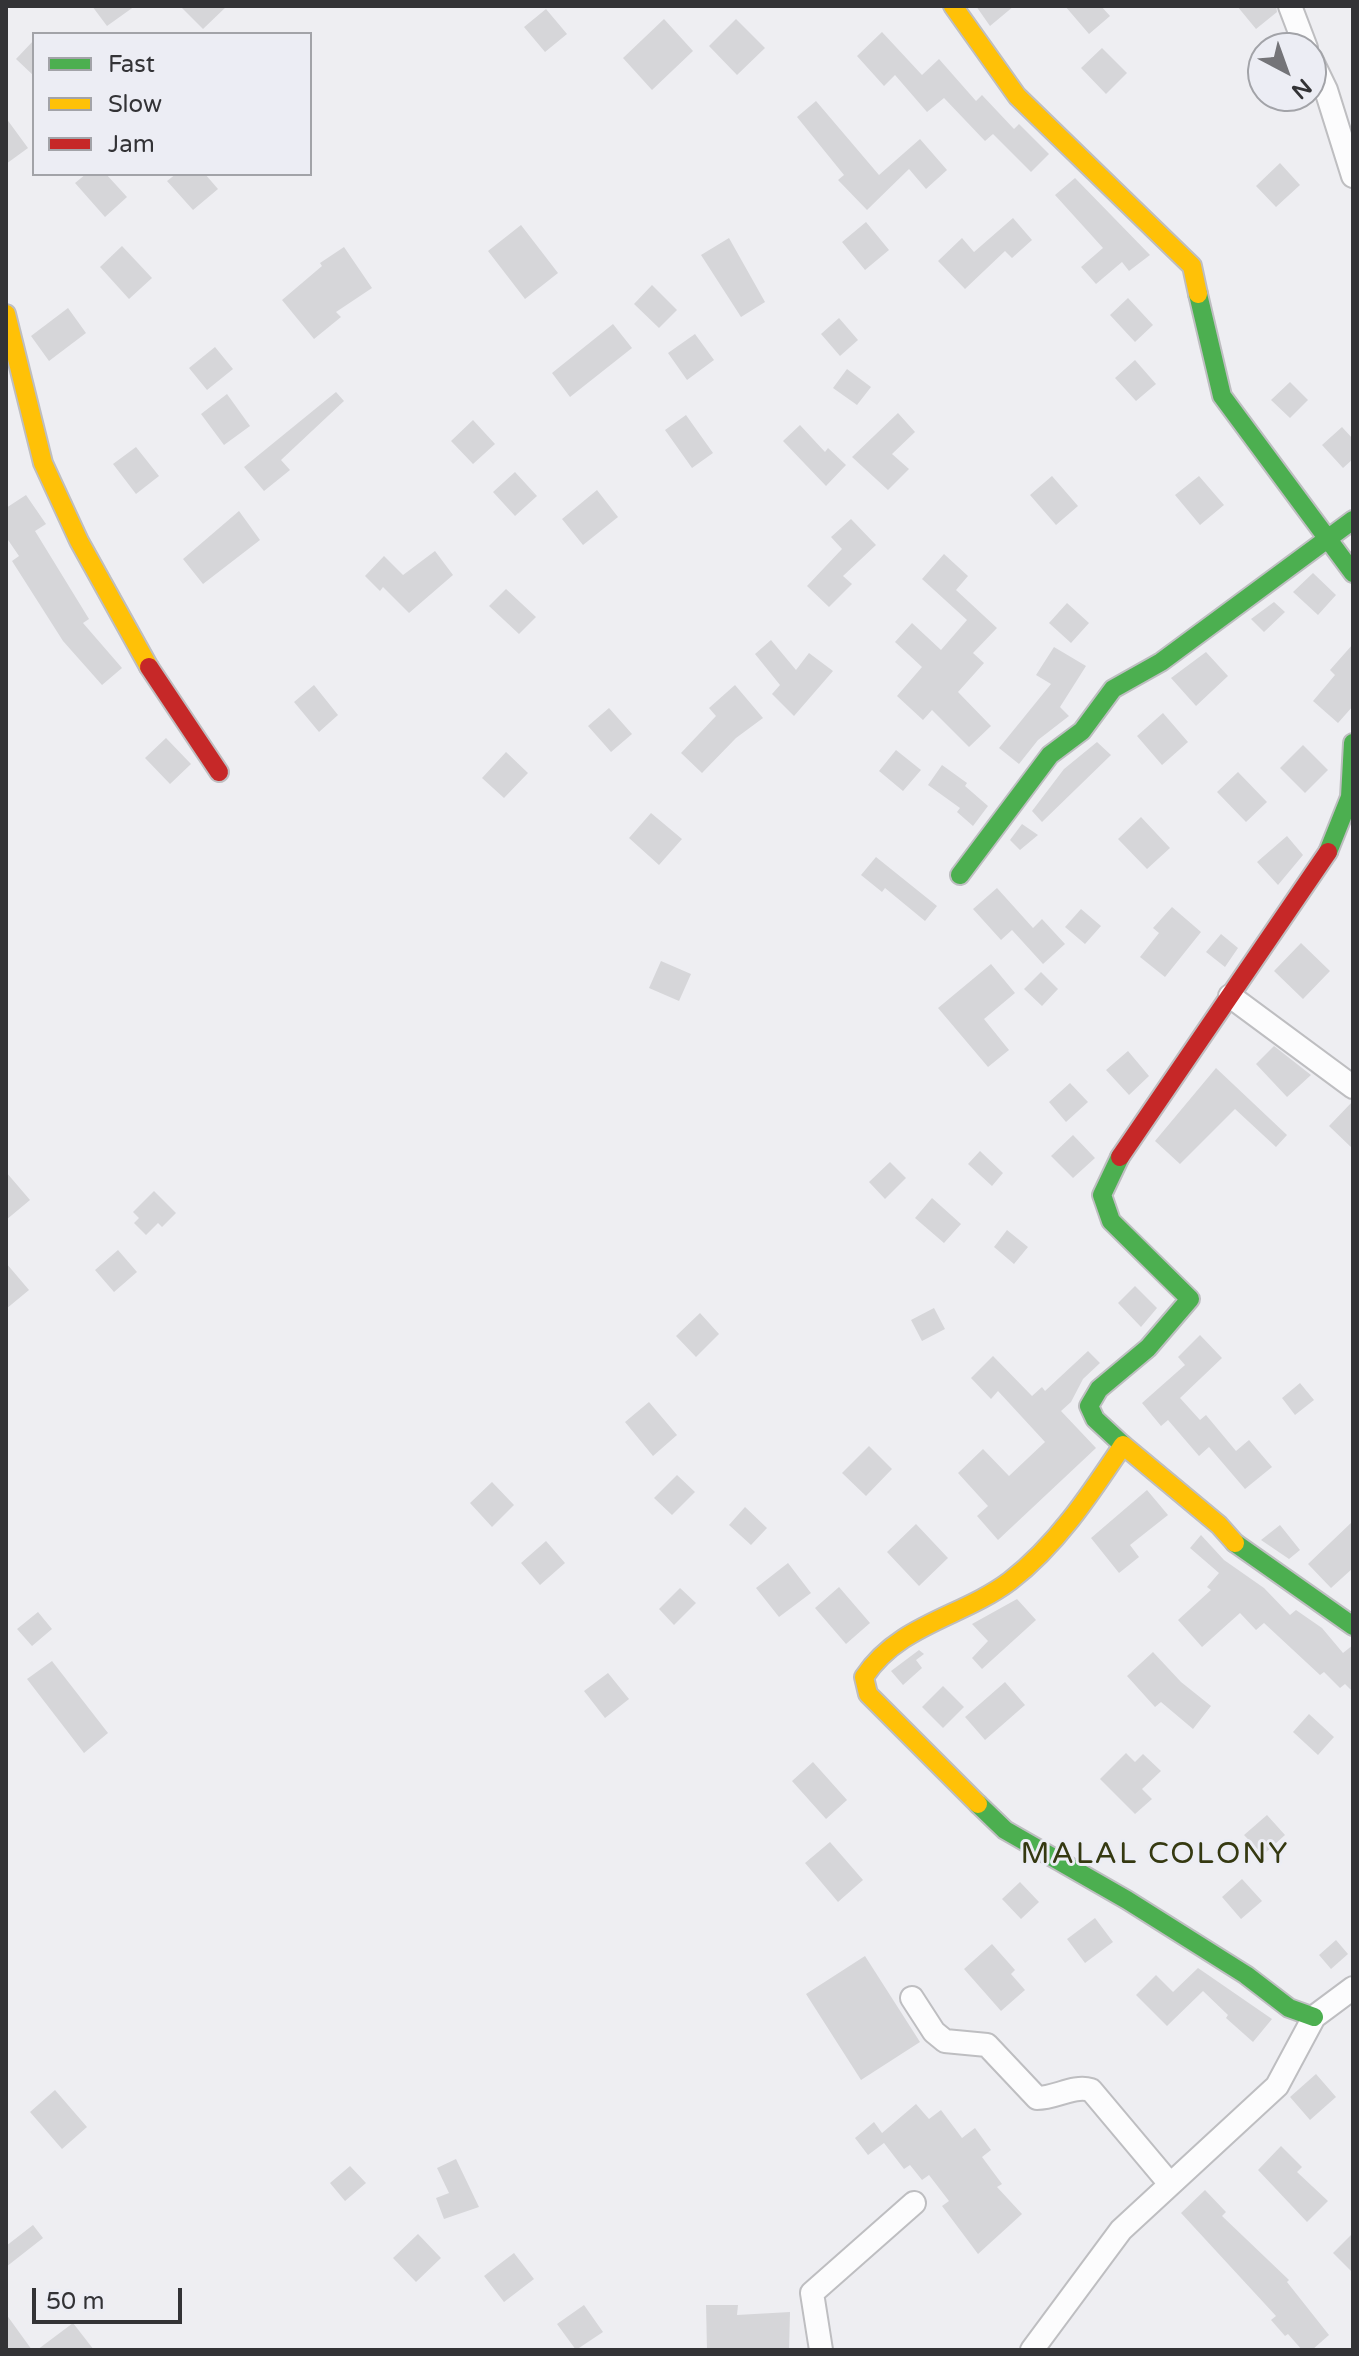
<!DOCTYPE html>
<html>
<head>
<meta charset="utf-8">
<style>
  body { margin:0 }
  #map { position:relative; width:1359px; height:2356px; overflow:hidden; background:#eeeef2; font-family:"Varela Round",sans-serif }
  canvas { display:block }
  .frame { position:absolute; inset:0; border:8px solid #333336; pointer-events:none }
  .legend { position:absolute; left:32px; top:32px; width:280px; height:144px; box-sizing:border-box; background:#ecedf4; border:2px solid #a2a3a8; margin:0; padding:10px 14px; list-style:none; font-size:24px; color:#333336 }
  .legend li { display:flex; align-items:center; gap:16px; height:40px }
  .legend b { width:40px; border:2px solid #a2a3a8 }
  .north { position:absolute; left:1247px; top:32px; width:80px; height:80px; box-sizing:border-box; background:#ecedf4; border:2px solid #a2a3a8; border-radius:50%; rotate:139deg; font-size:22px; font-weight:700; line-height:32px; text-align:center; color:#333336 }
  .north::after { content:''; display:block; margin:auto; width:28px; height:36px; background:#747478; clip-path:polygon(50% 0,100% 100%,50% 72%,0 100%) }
  .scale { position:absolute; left:32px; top:2288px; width:150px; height:36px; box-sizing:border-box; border:4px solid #333336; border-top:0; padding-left:10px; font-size:24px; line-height:28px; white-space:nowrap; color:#333336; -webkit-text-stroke:6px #ecedf4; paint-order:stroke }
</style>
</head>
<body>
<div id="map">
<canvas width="1359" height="2356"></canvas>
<div class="frame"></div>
<ul class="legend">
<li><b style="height:10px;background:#4caf50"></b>Fast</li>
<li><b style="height:10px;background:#ffc107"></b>Slow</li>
<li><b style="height:10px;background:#c62828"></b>Jam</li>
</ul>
<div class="north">N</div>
<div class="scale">50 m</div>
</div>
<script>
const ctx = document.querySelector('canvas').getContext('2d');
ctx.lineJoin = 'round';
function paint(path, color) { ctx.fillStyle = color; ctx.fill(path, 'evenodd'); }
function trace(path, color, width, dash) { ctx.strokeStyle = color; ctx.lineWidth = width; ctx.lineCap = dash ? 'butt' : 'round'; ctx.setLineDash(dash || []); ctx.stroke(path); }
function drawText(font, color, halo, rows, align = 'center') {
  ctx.font = font + ' "Varela Round",sans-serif'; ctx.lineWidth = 6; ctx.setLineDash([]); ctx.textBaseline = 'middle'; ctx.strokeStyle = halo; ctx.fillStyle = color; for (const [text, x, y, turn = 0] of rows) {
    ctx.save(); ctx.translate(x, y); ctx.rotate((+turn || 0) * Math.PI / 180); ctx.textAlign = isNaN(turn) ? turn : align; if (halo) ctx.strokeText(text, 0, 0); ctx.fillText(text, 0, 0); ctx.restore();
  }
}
paint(new Path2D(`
  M92,6h43l-28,20z
  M180,6h47l-24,23z
  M976,6h38l-24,20z
  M1065,6h36l9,10 -21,18z
  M1237,6h39l1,6 -21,17z
  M546,9l21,25 -22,18 -21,-25z
  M664,19l29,32 -41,39 -29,-32z
  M736,19l29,29 -28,27 -28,-29z
  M882,32l40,43 17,-16 37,42 6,-6 32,34 5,-5 30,30 -18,18 -38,-38 -8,7 -41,-43 -17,14 -32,-37 -11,11 -27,-30z
  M34,40v36l-18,-17z
  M1102,48l25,25 -21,21 -25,-26z
  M816,101l63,74 41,-36 27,31 -21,19 -17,-20 -42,41 -29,-30 6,-5 -47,-58z
  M6,118l22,30 -22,16z
  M1280,163l20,22 -24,22 -20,-21z
  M86,174h20l21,23 -22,20 -30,-34z
  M176,174h29l13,15 -25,21 -26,-29z
  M1075,178l75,77 -21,16 -7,-9 -26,22 -15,-17 22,-19 -48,-53z
  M1013,218l19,22 -20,18 -7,-7 -40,38 -27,-28 24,-23 12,14z
  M866,222l23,28 -24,20 -23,-28z
  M521,225l37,48 -33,26 -37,-48z
  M729,238l36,64 -24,15 -40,-62z
  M122,246l30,32 -23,21 -29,-32z
  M344,247l28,41 -36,24 5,5 -27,22 -32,-39 40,-34 -2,-3z
  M652,285l25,25 -18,18 -25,-24z
  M1128,298l25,27 -18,17 -25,-27z
  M68,308l18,25 -37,28 -18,-25z
  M839,318l19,22 -18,16 -19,-22z
  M613,324l19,24 -62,49 -18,-24z
  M695,334l19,26 -27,20 -19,-27z
  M215,347l18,22 -26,21 -18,-22z
  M1135,360l21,24 -20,17 -21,-23z
  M847,369l24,18 -14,18 -24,-17z
  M1290,382l18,18 -18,18 -19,-18z
  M336,392l8,9 -63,59 9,10 -26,21 -20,-24z
  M227,394l23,32 -26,19 -23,-31z
  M898,413l17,19 -23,22 17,15 -21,21 -36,-33z
  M686,415l27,38 -21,15 -27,-38z
  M473,420l22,24 -22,20 -22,-23z
  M800,425l25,27 3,-4 18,17 -20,21 -43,-45z
  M1342,427l11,12v20l-10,9 -21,-23z
  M136,447l23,29 -23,18 -23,-30z
  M515,472l22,24 -22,20 -22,-24z
  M1052,476l26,30 -22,19 -26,-30z
  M1199,476l25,29 -24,20 -25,-30z
  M597,490l21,27 -35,28 -21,-26z
  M26,495l20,29 -11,7 54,88 -6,4 39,45 -20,17 -39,-44 -51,-80 7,-5 -13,-19v-29z
  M239,511l21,29 -57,44 -20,-25z
  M851,519l25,26 -33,31 9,8 -23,23 -22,-21 35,-37 -11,-12z
  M435,551l18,24 -44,38 -26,-26 -3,4 -15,-15 19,-20 19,19z
  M944,554l24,22 -12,14 41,38 -24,25 11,10 -26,29 33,34 -22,21 -37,-37 -9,10 -26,-24 25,-29 -27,-25 17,-19 29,27 26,-30 -45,-41z
  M1313,573l23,22 -18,20 -25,-23z
  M506,589l30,28 -17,17 -30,-28z
  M1274,602l11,10 -21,20 -13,-13z
  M1067,603l22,20 -18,20 -22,-20z
  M771,640l25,30 13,-17 24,18 -39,45 -22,-22 8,-9 -25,-31z
  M1353,644v62l-15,17 -25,-22 22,-26 -5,-5z
  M1054,647l32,19 -26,41 9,9 -31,24 -19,24 -20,-16 52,-64 -15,-9z
  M1206,652l22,24 -32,30 -25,-28z
  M314,685l24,30 -19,17 -25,-30z
  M735,685l28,33 -27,20 -34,35 -21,-20 35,-37 -7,-8z
  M609,708l23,26 -21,18 -23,-26z
  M1163,713l25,29 -26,23 -25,-29z
  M166,738l25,26 -21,20 -25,-26z
  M1097,742l14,13 -69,67 -10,-11 32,-42z
  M1303,745l25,25 -23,23 -25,-25z
  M896,750l25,20 -18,21 -24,-20z
  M506,752l22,21 -24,25 -22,-20z
  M942,765l25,18 -2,3 23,20 -15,20 -16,-14 3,-4 -32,-23z
  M1238,772l29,30 -21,20 -29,-30z
  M651,813l31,26 -23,26 -30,-27z
  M1141,817l29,31 -23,21 -29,-30z
  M1022,824l16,11 -18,15 -10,-10z
  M1287,836l16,19 -25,30 -21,-23z
  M876,857l61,49 -12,15 -40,-33 -3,4 -21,-17z
  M997,888l36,40 9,-9 23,25 -22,20 -31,-34 -11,10 -28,-31z
  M1172,907l29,25 -36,45 -25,-20 19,-24 -6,-5z
  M1081,909l20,17 -16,18 -20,-17z
  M1221,934l17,14 -13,19 -19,-15z
  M1301,943l29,28 -27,28 -29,-28z
  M661,961l30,13 -12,27 -30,-13z
  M991,964l24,29 -31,26 25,31 -21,17 -50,-59z
  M1041,972l17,17 -16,17 -18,-17z
  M1274,1046l37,29 -24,22 -31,-33z
  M1128,1051l21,25 -20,19 -23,-25z
  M1216,1068l71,67 -11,12 -41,-38 -55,55 -25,-23z
  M1070,1083l18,19 -22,20 -17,-20z
  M1353,1101v48l-24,-23z
  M1073,1135l22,23 -22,20 -22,-22z
  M980,1151l23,22 -11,13 -24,-22z
  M890,1162l16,16 -21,21 -16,-17z
  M6,1172l24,28 -24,20z
  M154,1191l22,22 -14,14 -4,-4 -12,12 -12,-12 5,-5 -6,-6z
  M932,1198l29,26 -17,19 -29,-25z
  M1007,1230l21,17 -14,17 -20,-17z
  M118,1250l19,22 -23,20 -19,-22z
  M6,1263l23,27 -23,19z
  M1135,1286l22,22 -16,19 -23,-24z
  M934,1308l11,21 -23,12 -11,-21z
  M700,1313l19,21 -23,23 -20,-21z
  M1200,1335l22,23 -42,40 20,22 6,-5 30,36 13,-11 23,27 -27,22 -36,-42 -10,9 -31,-36 -7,6 -19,-23 43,-38 -7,-8z
  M1088,1351l12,12 -17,16 -12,23 -10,9 35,37 -98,92 -21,-24 11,-10 -30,-33 25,-24 26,27 36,-34 -47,-51 -7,8 -20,-21 22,-22 39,40 10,-9 3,4z
  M1300,1383l14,17 -19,15 -13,-17z
  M649,1402l28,33 -24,21 -28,-34z
  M869,1446l23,23 -26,27 -24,-23z
  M677,1475l18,17 -23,23 -18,-17z
  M492,1482l22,23 -22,22 -22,-24z
  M1147,1490l21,25 -38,30 9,12 -20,16 -28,-35z
  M745,1507l22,21 -16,17 -22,-20z
  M1353,1521v47l-22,20 -23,-24z
  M916,1524l32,34 -29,28 -32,-34z
  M1280,1525l20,25 -11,9 -28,-19z
  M1201,1535l23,25 40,28 26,27 6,-5 26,18 21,25 10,-8v47l-8,-8 -5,4 -16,-16 -4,3 -56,-52 -8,7 -16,-17 -38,34 -24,-27 33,-30 -4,-3 12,-14 -29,-25z
  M546,1541l19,22 -25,22 -19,-22z
  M788,1563l23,30 -32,24 -23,-29z
  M839,1587l31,36 -24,21 -31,-36z
  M680,1588l16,15 -22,22 -15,-16z
  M1017,1599l19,21 -54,49 -10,-11 16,-17 -16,-17z
  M38,1612l14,17 -20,17 -15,-17z
  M919,1650l5,4 -8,6 6,8 -19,17 -12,-14z
  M1153,1652l28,30 30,24 -18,23 -32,-27 -6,5 -28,-31z
  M52,1661l56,72 -24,20 -57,-74z
  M608,1673l21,26 -24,19 -21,-27z
  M1005,1682l20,23 -40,35 -20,-23z
  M943,1686l21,21 -21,21 -21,-21z
  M1309,1714l25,23 -16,18 -25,-23z
  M1126,1753l9,9 8,-8 18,17 -19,18 10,10 -17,15 -35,-35z
  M813,1762l34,38 -21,19 -34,-38z
  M1267,1815l18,20 -22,20 -19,-20z
  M830,1842l33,38 -25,22 -33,-39z
  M1242,1879l20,22 -21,18 -19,-22z
  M1020,1882l19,20 -18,17 -19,-20z
  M1095,1918l18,24 -28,21 -18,-24z
  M1336,1940l12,14 -17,15 -12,-14z
  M992,1944l23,26 -4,4 14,16 -24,21 -37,-42z
  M865,1956l55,86 -59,38 -55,-86z
  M1198,1968l74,51 -19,23 -27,-24 2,-3 -25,-24 -36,35 -31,-31 20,-20 17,17z
  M1316,2074l20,23 -26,23 -20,-23z
  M55,2090l32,37 -25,22 -32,-37z
  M916,2104l13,15 12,-9 21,28 13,-10 16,22 -9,7 20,27 -5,3 25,27 -44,40 -36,-48 7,-5 -20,-26 -7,5 -12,-15 -6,4 -20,-26 -16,12 -13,-17 19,-16 8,11z
  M1281,2146l21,21 -5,5 31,29 -21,21 -49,-52z
  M456,2159l23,48 -35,12 -8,-21 13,-5 -12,-25z
  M350,2166l16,17 -21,18 -15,-18z
  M1205,2190l21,22 -4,4 67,64 -2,2 42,53 -17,15h-10l-14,-16 -3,2 -14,-16 5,-4 -95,-103z
  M33,2225l10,13 -37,29v-21z
  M1353,2233v40l-20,-20z
  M418,2234l23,24 -25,24 -23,-24z
  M514,2253l20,26 -30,23 -20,-26z
  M584,2305l19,27 -27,18 -19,-26z
  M706,2305h32l-1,10 53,-3 -1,38h-82z
  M6,2314l26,36h-26z
  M73,2323l21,27h-57z`), '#d6d6d9');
const street = new Path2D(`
  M1290,6l16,42
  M1311,59l15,31 27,86
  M1230,996l123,91
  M912,1998l22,34 11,9 42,4 50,53c19,0 36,-13 54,-8l79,94
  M821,2350l-9,-57 102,-90
  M1032,2350l89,-120 156,-144 37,-69 39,-29`);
const fast = new Path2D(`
  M1198,294l24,102 131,177
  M1328,852l22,-55 3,-54
  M960,875l90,-120 32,-24 31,-42 48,-27 192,-142
  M1120,1157l-18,38 9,26 79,78 -42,49 -49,41 -10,17 6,13 28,26
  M1235,1543l118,83
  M978,1804l27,26 122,70 119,75 43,33 25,9`);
const slow = new Path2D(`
  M953,6l64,90 175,170 6,28
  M6,314l37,149 36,78 70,126
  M978,1804l-110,-110 -4,-17c35,-53 98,-60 146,-96 47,-36 81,-88 113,-136l96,80 16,18`);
const jam = new Path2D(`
  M149,667l70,105
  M1120,1157l208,-305`);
trace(street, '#bebec1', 26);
trace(fast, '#bebec1', 22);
trace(slow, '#bebec1', 22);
trace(jam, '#bebec1', 22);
trace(street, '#fcfcfd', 22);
trace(fast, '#4caf50', 18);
trace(slow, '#ffc107', 18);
trace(jam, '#c62828', 18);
ctx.letterSpacing = '2px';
drawText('30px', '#353911', '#ecedf4', [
  ["MALAL COLONY",1155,1855]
]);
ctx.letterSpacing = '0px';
</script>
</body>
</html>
